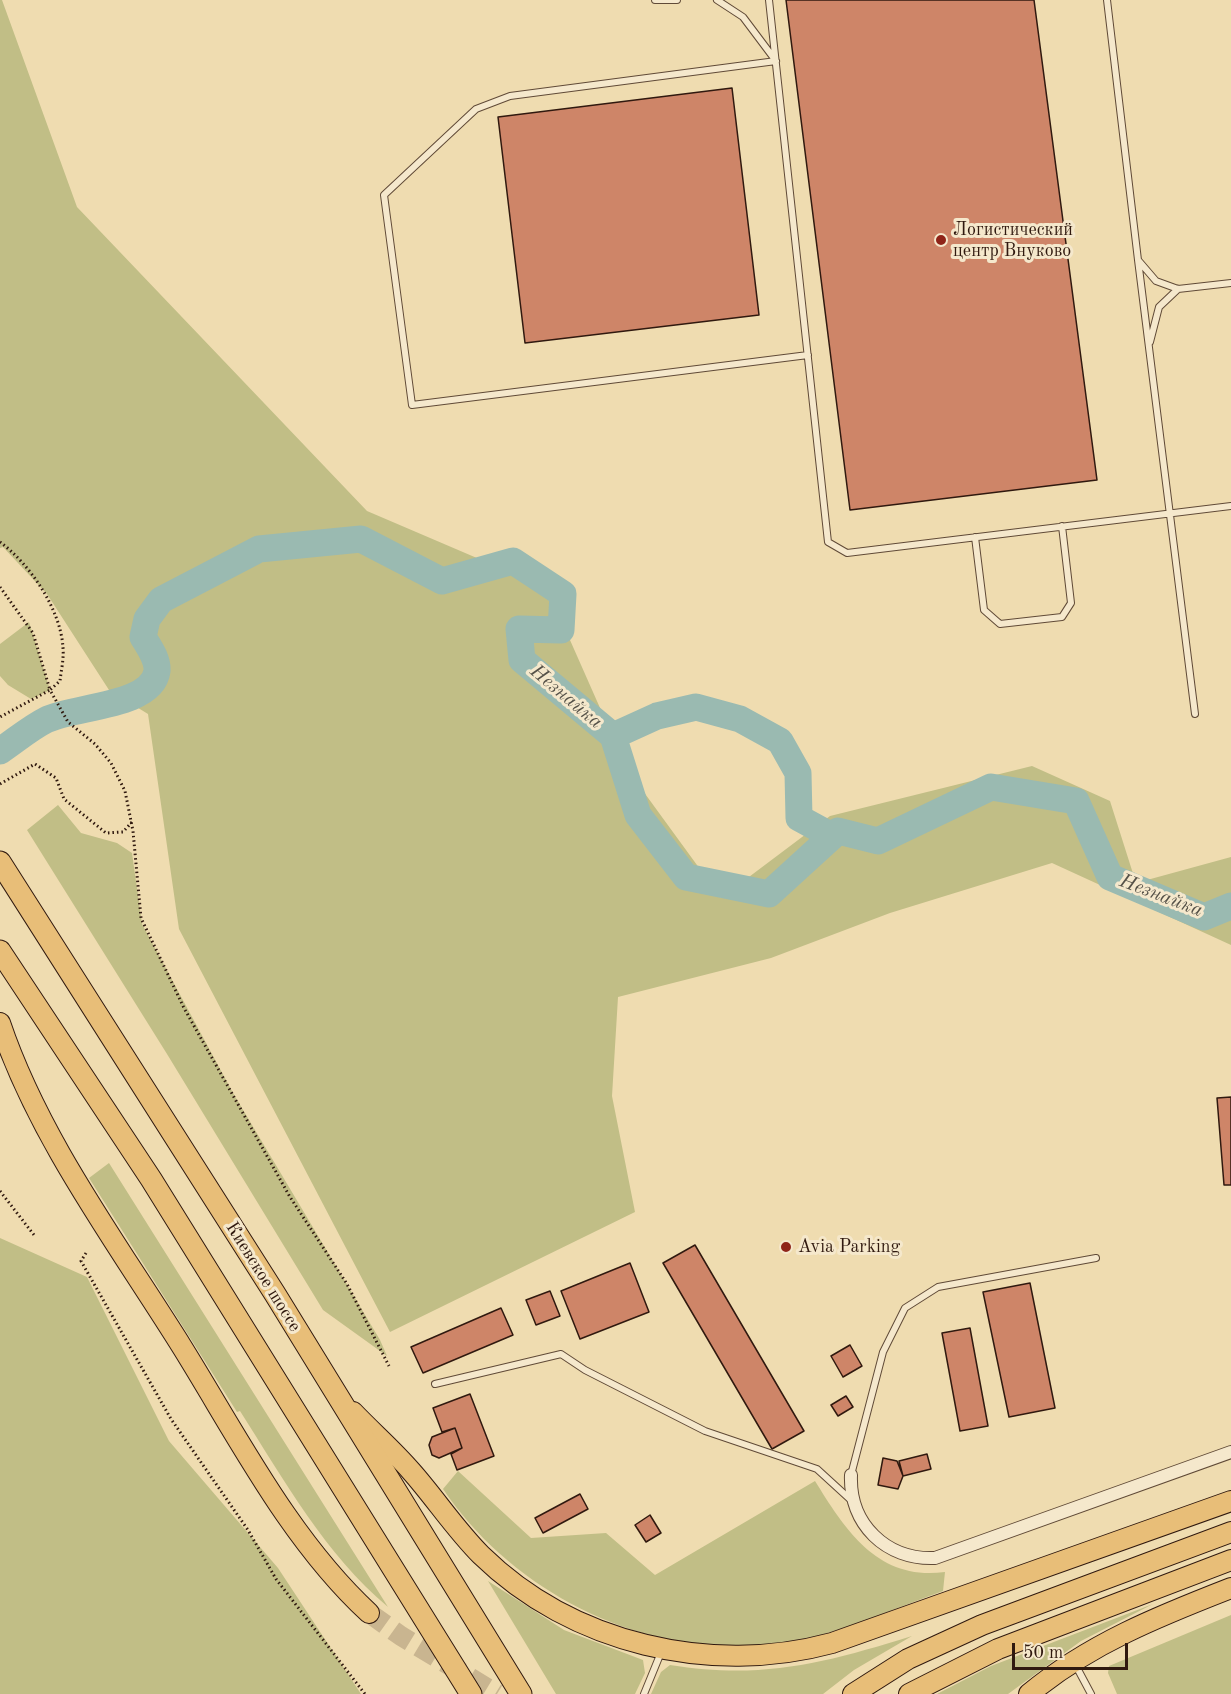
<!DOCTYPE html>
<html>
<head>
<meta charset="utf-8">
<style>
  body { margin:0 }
  #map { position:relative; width:1231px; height:1694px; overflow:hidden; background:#efdcb0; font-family:"Old Standard TT",serif }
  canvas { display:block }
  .scale { position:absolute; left:1012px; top:1643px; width:116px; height:27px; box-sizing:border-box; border:3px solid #30190f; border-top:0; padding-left:8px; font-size:18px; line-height:21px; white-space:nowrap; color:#30190f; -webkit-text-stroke:4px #f5e8cc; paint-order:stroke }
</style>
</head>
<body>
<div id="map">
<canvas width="1231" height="1694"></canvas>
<div class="scale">50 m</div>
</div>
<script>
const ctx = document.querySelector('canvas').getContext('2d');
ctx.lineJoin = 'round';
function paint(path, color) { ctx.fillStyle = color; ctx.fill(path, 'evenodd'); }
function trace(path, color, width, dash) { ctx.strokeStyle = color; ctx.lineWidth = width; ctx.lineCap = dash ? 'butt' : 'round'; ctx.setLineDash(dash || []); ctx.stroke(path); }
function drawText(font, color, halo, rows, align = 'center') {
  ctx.font = font + ' "Old Standard TT",serif'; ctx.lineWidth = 6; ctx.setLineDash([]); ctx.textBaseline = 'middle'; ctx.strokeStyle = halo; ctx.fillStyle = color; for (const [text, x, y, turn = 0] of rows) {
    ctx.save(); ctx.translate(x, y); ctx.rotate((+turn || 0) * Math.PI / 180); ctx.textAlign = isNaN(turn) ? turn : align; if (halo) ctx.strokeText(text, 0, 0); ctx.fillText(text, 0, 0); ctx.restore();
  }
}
paint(new Path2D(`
  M0,0h2l75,207 290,304 180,77 80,181 94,129 109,-82 202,-50 78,35 26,82 95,-26v88l-179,-82 -162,50 -119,45 -153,39 -6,99 23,116 -245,120 -211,-403 -31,-215 -39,-24 -62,-96 -44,-47 -3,1z
  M29,622l21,68 -19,9 -23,-14 -8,-9v-32z
  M58,805l23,28 36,10 15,10 10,71 91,169 147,247 7,16 -64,-46 -156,-256 -140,-224z
  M109,1163l279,444c-63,-53 -104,-127 -148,-196l-3,1 -148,-234z
  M0,1238l87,39 82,164 109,127 83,126h-361z
  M458,1471l73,67 75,-5 49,42 160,-94c31,50 63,100 130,91l-2,19c-45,16 -91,37 -138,48 -136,31 -285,-36 -362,-150z
  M488,1581l76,49 79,30 2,13 -10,21h-79z
  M1153,1604l-72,37 -73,53h-71l54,-28z
  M1231,1615v79h-114l-9,-21 1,-7z
  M912,1636l-58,34 -31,24h-172l10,-22 9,-7c92,15 155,-2 242,-29z`), '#c1be86');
trace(new Path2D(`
  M613,736l44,-20 39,-9 44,12 40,22 18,32 1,45 33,18
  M0,751c15,-10 30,-23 46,-31 27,-14 106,-13 111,-49 1,-12 -8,-24 -14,-34l4,-18 14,-19 98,-51 102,-10 81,42 71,-20 50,33 -2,36 -42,-1 3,31 91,76 25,79 48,62 83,17 69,-63 40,10 113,-54 85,14 34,76 94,40 27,-11`), '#9abab1', 27);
const building = new Path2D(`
  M786,0h248l63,480 -247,30z
  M732,88l27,227 -234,28 -27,-226z
  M1231,1097v88h-7l-7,-87z
  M695,1245l109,186 -32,18 -109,-186z
  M630,1263l19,49 -69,27 -19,-48z
  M1030,1283l25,125 -46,9 -26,-125z
  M550,1291l10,25 -24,9 -10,-25z
  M501,1308l12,27 -90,38 -12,-26z
  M970,1328l18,98 -28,5 -18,-98z
  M850,1345l12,21 -19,11 -12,-21z
  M470,1394l24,62 -37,14 -6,-16 11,-6 -7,-20 -13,4 -9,-24z
  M846,1396l7,11 -15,9 -7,-11z
  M455,1428l7,20 -23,10 -7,-3 -3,-10 3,-8z
  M927,1454l4,15 -28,7 -4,-15z
  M883,1458l14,3 6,15 -5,13 -20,-4z
  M580,1494l8,15 -45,24 -8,-15z
  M650,1515l11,18 -15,9 -11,-17z`);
paint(building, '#ce8568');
trace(building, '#30190f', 1.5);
trace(new Path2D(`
  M369,1613l32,23 96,58`), '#c9b590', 20, [20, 10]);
const service = new Path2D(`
  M655,0h22
  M717,0l26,17 33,44
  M769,0l59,542 19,11 384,-47
  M1107,0l31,260 18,21 22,8 53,-6
  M776,61l-266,35 -34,13 -92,86 28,210 396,-50
  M1138,260l57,454
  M1150,342l9,-35 19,-18
  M975,537l9,73 16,14 62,-7 9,-14 -9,-77
  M435,1384l126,-30 24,16 120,61 112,38 35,32
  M851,1475l32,-123 22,-44 33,-21 158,-29
  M1075,1664l16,30
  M644,1694l18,-44`);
const minor = new Path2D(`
  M851,1475c-2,49 35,85 84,83l296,-106`);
const primary = new Path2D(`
  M0,1023c39,116 117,220 182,324 56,90 108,193 187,266
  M353,1412c19,20 40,38 58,59 24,27 44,58 70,84 91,89 230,121 351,88l399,-142
  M853,1694l55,-35 74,-34 249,-93
  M909,1694l89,-45 233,-89
  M1029,1694c60,-50 130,-78 202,-106`);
const trunk = new Path2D(`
  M0,862l275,432 246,400
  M0,951l151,228 320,515`);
trace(service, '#604a37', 8);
trace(minor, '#604a37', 14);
trace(primary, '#30190f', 22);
trace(trunk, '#30190f', 23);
trace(new Path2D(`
  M0,542c30,22 61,68 63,106 1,11 -2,23 -3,33l-10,9 18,32 27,22 16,19 14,28 8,40 8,87 43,90 106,189 57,87 42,82
  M0,587l33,46 17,57 -50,27
  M0,784l35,-20 21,14 8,21 42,34 17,-1 9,-10
  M0,1191l34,44
  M86,1253l-5,8 90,158 77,111 28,49 89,115`), '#30190f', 3, [1.5, 3]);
trace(service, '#f5e8cc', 6);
trace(minor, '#f5e8cc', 12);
trace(primary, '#e8be78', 20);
trace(trunk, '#e8be78', 21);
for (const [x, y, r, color] of [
  [941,240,6,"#8f2418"],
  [786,1247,6,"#8f2418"]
]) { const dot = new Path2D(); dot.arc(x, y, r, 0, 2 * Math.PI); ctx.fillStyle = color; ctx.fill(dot); trace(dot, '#f5e8cc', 2); }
drawText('18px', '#30190f', '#f5e8cc', [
  ["Логистический",953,230],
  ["центр Внуково",953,251],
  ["Avia Parking",798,1247]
], 'left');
drawText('18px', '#30190f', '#f5e8cc', [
  ["Киевское шоссе",263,1277,58]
]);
drawText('italic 20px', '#555148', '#f5e8cc', [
  ["Незнайка",566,697,40],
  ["Незнайка",1161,896,21]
]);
</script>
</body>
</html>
